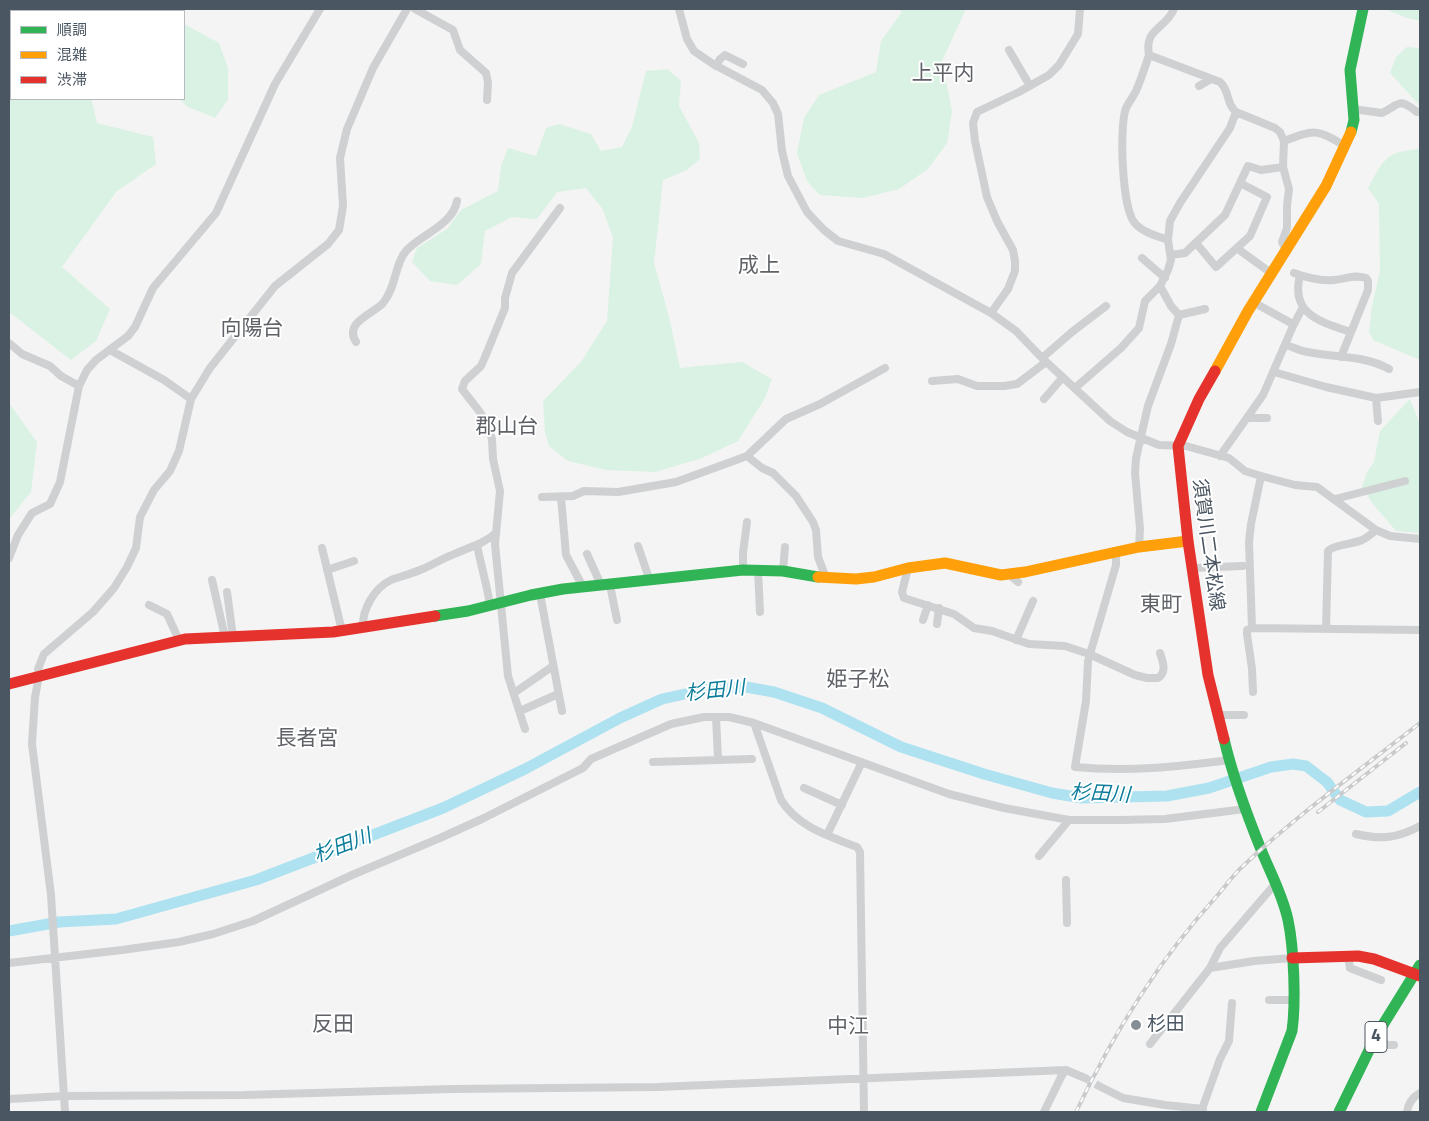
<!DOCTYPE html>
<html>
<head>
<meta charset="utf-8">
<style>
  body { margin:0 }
  #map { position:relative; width:1429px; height:1121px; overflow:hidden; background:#f4f4f4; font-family:"Titillium Web","Noto Sans JP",sans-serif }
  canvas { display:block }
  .frame { position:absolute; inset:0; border:10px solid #4a5661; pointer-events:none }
  .legend { position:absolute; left:10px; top:10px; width:175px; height:90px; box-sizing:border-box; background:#fff; border:1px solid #b7bbc0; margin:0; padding:6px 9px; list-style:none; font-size:15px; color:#4a5661 }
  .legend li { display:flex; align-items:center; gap:10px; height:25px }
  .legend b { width:25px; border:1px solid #b7bbc0 }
</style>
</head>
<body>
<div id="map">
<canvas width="1429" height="1121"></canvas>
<div class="frame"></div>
<ul class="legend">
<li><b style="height:6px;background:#30b455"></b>順調</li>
<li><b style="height:6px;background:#ff9f0a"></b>混雑</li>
<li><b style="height:6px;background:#e5322d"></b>渋滞</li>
</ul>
</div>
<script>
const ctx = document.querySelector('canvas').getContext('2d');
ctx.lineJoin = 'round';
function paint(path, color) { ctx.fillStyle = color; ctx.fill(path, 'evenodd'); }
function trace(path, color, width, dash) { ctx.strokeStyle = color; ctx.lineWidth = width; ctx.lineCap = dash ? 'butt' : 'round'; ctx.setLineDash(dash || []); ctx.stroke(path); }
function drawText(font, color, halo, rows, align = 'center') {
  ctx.font = font + ' "Titillium Web","Noto Sans JP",sans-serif'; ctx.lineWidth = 4; ctx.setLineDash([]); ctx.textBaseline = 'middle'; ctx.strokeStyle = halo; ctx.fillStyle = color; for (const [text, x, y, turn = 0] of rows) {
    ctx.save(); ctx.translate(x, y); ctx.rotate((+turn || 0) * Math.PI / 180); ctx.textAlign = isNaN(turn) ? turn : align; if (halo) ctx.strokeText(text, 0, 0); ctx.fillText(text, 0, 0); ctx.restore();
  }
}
paint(new Path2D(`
  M9,9h148l5,2h-151v88h82l-1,2 5,22 56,14 3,27 -40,28 -54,75 48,42 -14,32 -25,19 -62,-48z
  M898,9h68l-24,52 10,50 -5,32 -19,26 -29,20 -37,9 -42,-3 -13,-14 -10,-28 7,-35 15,-23 57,-23 5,-31 21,-29z
  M1385,9h35v12l-16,-4z
  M184,24l35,19 9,25v32l-13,18 -27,-11 -9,-8h5z
  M1407,47l13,1v58l-30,-33 6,-16z
  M667,69l14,12 -2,25 20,37 1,16 -13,11 -24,10 -9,83 15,54 11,51 62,-6 30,17 -7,19 -27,43 -36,17 -47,14 -49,-2 -38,-9 -19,-15 -4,-14 -2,-31 38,-39 26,-41 6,-84 -11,-29 -16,-20 -29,4 -20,27 -25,-2 -27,14 -4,33 -24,21 -27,-4 -18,-19 5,-14 30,-19 14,-19 37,-19 3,-25 7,-18 28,8 10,-28 13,-4 32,10 10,17 21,-4 10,-20 14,-56z
  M1420,148v212l-47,-20 -4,-8 3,-26 8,-35 -1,-67 -11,-16c7,-12 14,-30 28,-35 8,-3 16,-2 24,-5z
  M1410,399l10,25v109l-24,-2 -23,-27 -11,-17 5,-15 7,-10 6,-31z
  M11,406l26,36 -6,50 -22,27v-112z`), '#d9f2e3');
trace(new Path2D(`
  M9,931l50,-9 57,-3 140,-39 187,-72 82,-39 95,-51 42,-19 46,-10 38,-2 28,5 48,16 79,39 83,27 68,19 30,5 85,-2 42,-8 62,-21 22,-3 13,2 21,16 13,18 26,12 22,-1 32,-19`), '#aee2f0', 11);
trace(new Path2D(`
  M1085,1078l14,8`), '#d2d4d7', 8, [8, 4]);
trace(new Path2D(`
  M415,9l38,21 7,20 26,23 2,9 -1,18
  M679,9l8,30 7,12 19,13 49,26 11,13 5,11 4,37 6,25 19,36 17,18 14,11 46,13 107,59 25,18 26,27 68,63 17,11 32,13 27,1 43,12 16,13 16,5 34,9 22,2 59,43 14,6 30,3
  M1009,50l21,36
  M1149,55c-5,-27 16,-25 25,-46
  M716,66l4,-7 5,-4 18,9
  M1199,86l12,-7
  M1353,109l29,4c18,-9 16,-16 35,-1
  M1284,141l-1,26 6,22 -2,17v22l-5,14 4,8
  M1168,240c-11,-4 -27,-8 -34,-18 -12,-15 -15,-96 -8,-114 3,-6 7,-11 10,-17 5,-11 9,-24 13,-36l71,27c10,9 6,22 16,30
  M1196,243l20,24 34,-31 17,-39 -27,-14
  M1238,249l33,24
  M1171,255l14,-2 40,-38 23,-49 13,4 22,-3
  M1142,258l23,20
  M1294,273c13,5 26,8 40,7 12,-1 21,-6 32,-2l2,3v9l-27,67
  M1300,275c-10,40 21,47 51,57
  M991,313l17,-24 7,-18v-10l-2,-11 -16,-29 -10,-24 -12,-56 -2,-18 4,-11 42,-20 30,-17 10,-10 19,-31 2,-25
  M1179,315l26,-6
  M1293,326l10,-19
  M356,342c-13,-20 19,-29 27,-39 13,-15 12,-40 23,-52 14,-16 47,-26 51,-50
  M9,343l13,11 28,12 11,10 18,10
  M1286,345c7,2 15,6 22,7 28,6 56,3 81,17
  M110,350l54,30 27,19
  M1042,358l30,-26 34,-26
  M1274,372l52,15 50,11 44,-6
  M932,381l26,-2 19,7h27l13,-2 29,-22
  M1075,388l46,-40 18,-20 6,-27 15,-15 8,-16 3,-10 -3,-20 2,-19 10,-18 50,-75 6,-16 39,16 5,4 4,9c31,-12 33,-12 61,5
  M1376,398l2,23
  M1044,399l19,-22
  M1247,418h20
  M747,456l15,12 11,5 23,23 17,26 3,8 2,27 8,21
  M1220,456l43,-61 30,-69 -2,-3 -38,-21
  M1261,476l-10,48 -2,18 3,86 168,2
  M542,497l31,-1 11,-5 34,1 58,-10 71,-26 39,-37 34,-15 65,-36
  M561,497l5,58 17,32
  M1335,499l70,-18
  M477,545c4,21 10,40 13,60
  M638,546l12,35
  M1139,547l1,-18 -5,-56 1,-15 12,-52 23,-62 8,-29 -8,-9 -11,-20
  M322,548l20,83
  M1116,553v12l-28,96 -2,40 -11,66c52,5 102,0 154,-7
  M587,554l14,31
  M9,558l9,-23 14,-22 18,-9 10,-22 19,-96 8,-16 9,-10 32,-24 7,-9 18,-39 63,-75 59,-129 45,-75
  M908,568l-6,24 2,6 50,16 20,14 18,3 37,13 36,2 24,8 46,21 12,3h11c9,-6 5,-16 2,-25
  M1192,568l51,-2
  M327,570l27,-9
  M743,570v-17l4,-31
  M758,570l2,42
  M783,571l2,-24
  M1009,574l9,8
  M212,580l13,57
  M610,585l7,35
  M227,592l6,45
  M540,594l22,117
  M149,605l18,9 12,26
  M923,620l5,-15
  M937,624l2,-16
  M363,627c-1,-17 11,-39 28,-47 10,-4 20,-6 29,-10 11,-4 21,-11 32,-15 17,-8 30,-10 44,-22
  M1252,628l-5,2v4l5,35 1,23
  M1326,629l2,-78c5,-6 25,-7 34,-11 5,-2 9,-6 14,-10
  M1016,640l17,-39
  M514,693l39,-27
  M520,711l38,-17
  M1217,715h27
  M716,717l2,42
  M754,723l195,71 55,14 65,12h52l44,-1 80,-10
  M525,729l-17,-53 -13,-132 5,-53 -7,-32 -1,-20 -6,-17 -7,-11 -17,-22 3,-8 16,-15 4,-9 20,-49v-10l7,-25 48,-65
  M653,762l99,-3
  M804,788l38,17
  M1356,834c25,6 42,4 64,-8
  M827,835l35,-73
  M1039,856l30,-36
  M1066,880l1,43
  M1348,956l2,12 31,12
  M9,963l113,-13 57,-8 34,-8 40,-13 99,-46 88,-37 42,-19 101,-51 8,-9 80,-35 33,-7h25l25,6 27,77c17,27 48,36 76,47l3,5 4,260
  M1210,968l44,-7 38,-3
  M1269,1000h24
  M1383,1042l4,3h7
  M1150,1044l60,-76 10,-20 55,-64
  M1099,1086l24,12 42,7 38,4
  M9,1099l55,-3 181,-1 206,-6 207,-2 408,-17 19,8
  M65,1112l-14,-217 -19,-151 3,-47 4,-21 -1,-7 6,-15 49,-42 21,-24 13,-21 9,-19 4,-31 14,-27 16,-19 9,-20 12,-52 19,-31 65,-82 53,-42 11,-14 4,-24 -3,-48 7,-29 26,-61 34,-59
  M1044,1112l18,-37 4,-5
  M1201,1112l19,-53 9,-18 3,-38
  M1407,1112c1,-8 6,-15 13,-19`), '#ced0d2', 8);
trace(new Path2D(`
  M1351,132l3,-12 -4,-50 13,-61
  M435,616l33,-5 63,-16 32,-6 180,-19 40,1 35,6
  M1224,739c9,39 23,76 38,113 9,22 21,44 26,68 6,28 8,83 4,111l-31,81
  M1339,1112l37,-76 44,-71`), '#30b455', 11);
trace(new Path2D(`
  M1215,371l33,-60 78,-125 25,-54
  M818,577l38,2 18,-2 34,-9 37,-5 56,12 24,-3 114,-25 49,-6`), '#ff9f0a', 11);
trace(new Path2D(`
  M1215,371l-16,28 -21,47 10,95 20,134 16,64
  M9,684l176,-45 148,-7 102,-16
  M1292,958l66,-2 16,3 46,17`), '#e5322d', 11);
const rail = new Path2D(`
  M1318,812l88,-69
  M1076,1112c37,-78 82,-151 140,-215 9,-10 17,-22 27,-31 55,-52 118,-97 177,-143`);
trace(rail, '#c9cacc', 4);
trace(rail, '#fff', 2, [5.5]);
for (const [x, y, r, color] of [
  [1136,1025,6,"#868d94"]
]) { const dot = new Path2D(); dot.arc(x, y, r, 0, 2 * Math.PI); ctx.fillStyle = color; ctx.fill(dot); trace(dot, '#fff', 2); }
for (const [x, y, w] of [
  [1376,1037,22]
]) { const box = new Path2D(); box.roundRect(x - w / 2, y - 15.5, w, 31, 4); ctx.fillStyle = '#fff'; ctx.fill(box); trace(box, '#4a5661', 1); }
drawText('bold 18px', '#4a5661', null, [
  ["4",1376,1037]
]);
drawText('19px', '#4a5661', '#fff', [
  ["須賀川二本松線",1207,545,82]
]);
drawText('19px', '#4a5661', '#fff', [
  ["杉田",1147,1025]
], 'left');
drawText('italic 20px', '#0c7c9b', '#fff', [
  ["杉田川",715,692,-6],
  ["杉田川",1100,795,3],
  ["杉田川",343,847,-21]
]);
drawText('21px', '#5f6368', '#fff', [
  ["上平内",943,75],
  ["成上",759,267],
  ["向陽台",252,330],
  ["郡山台",507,428],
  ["東町",1161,606],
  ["姫子松",858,681],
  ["長者宮",307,740],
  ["反田",333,1026],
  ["中江",848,1028]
]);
</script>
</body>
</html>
